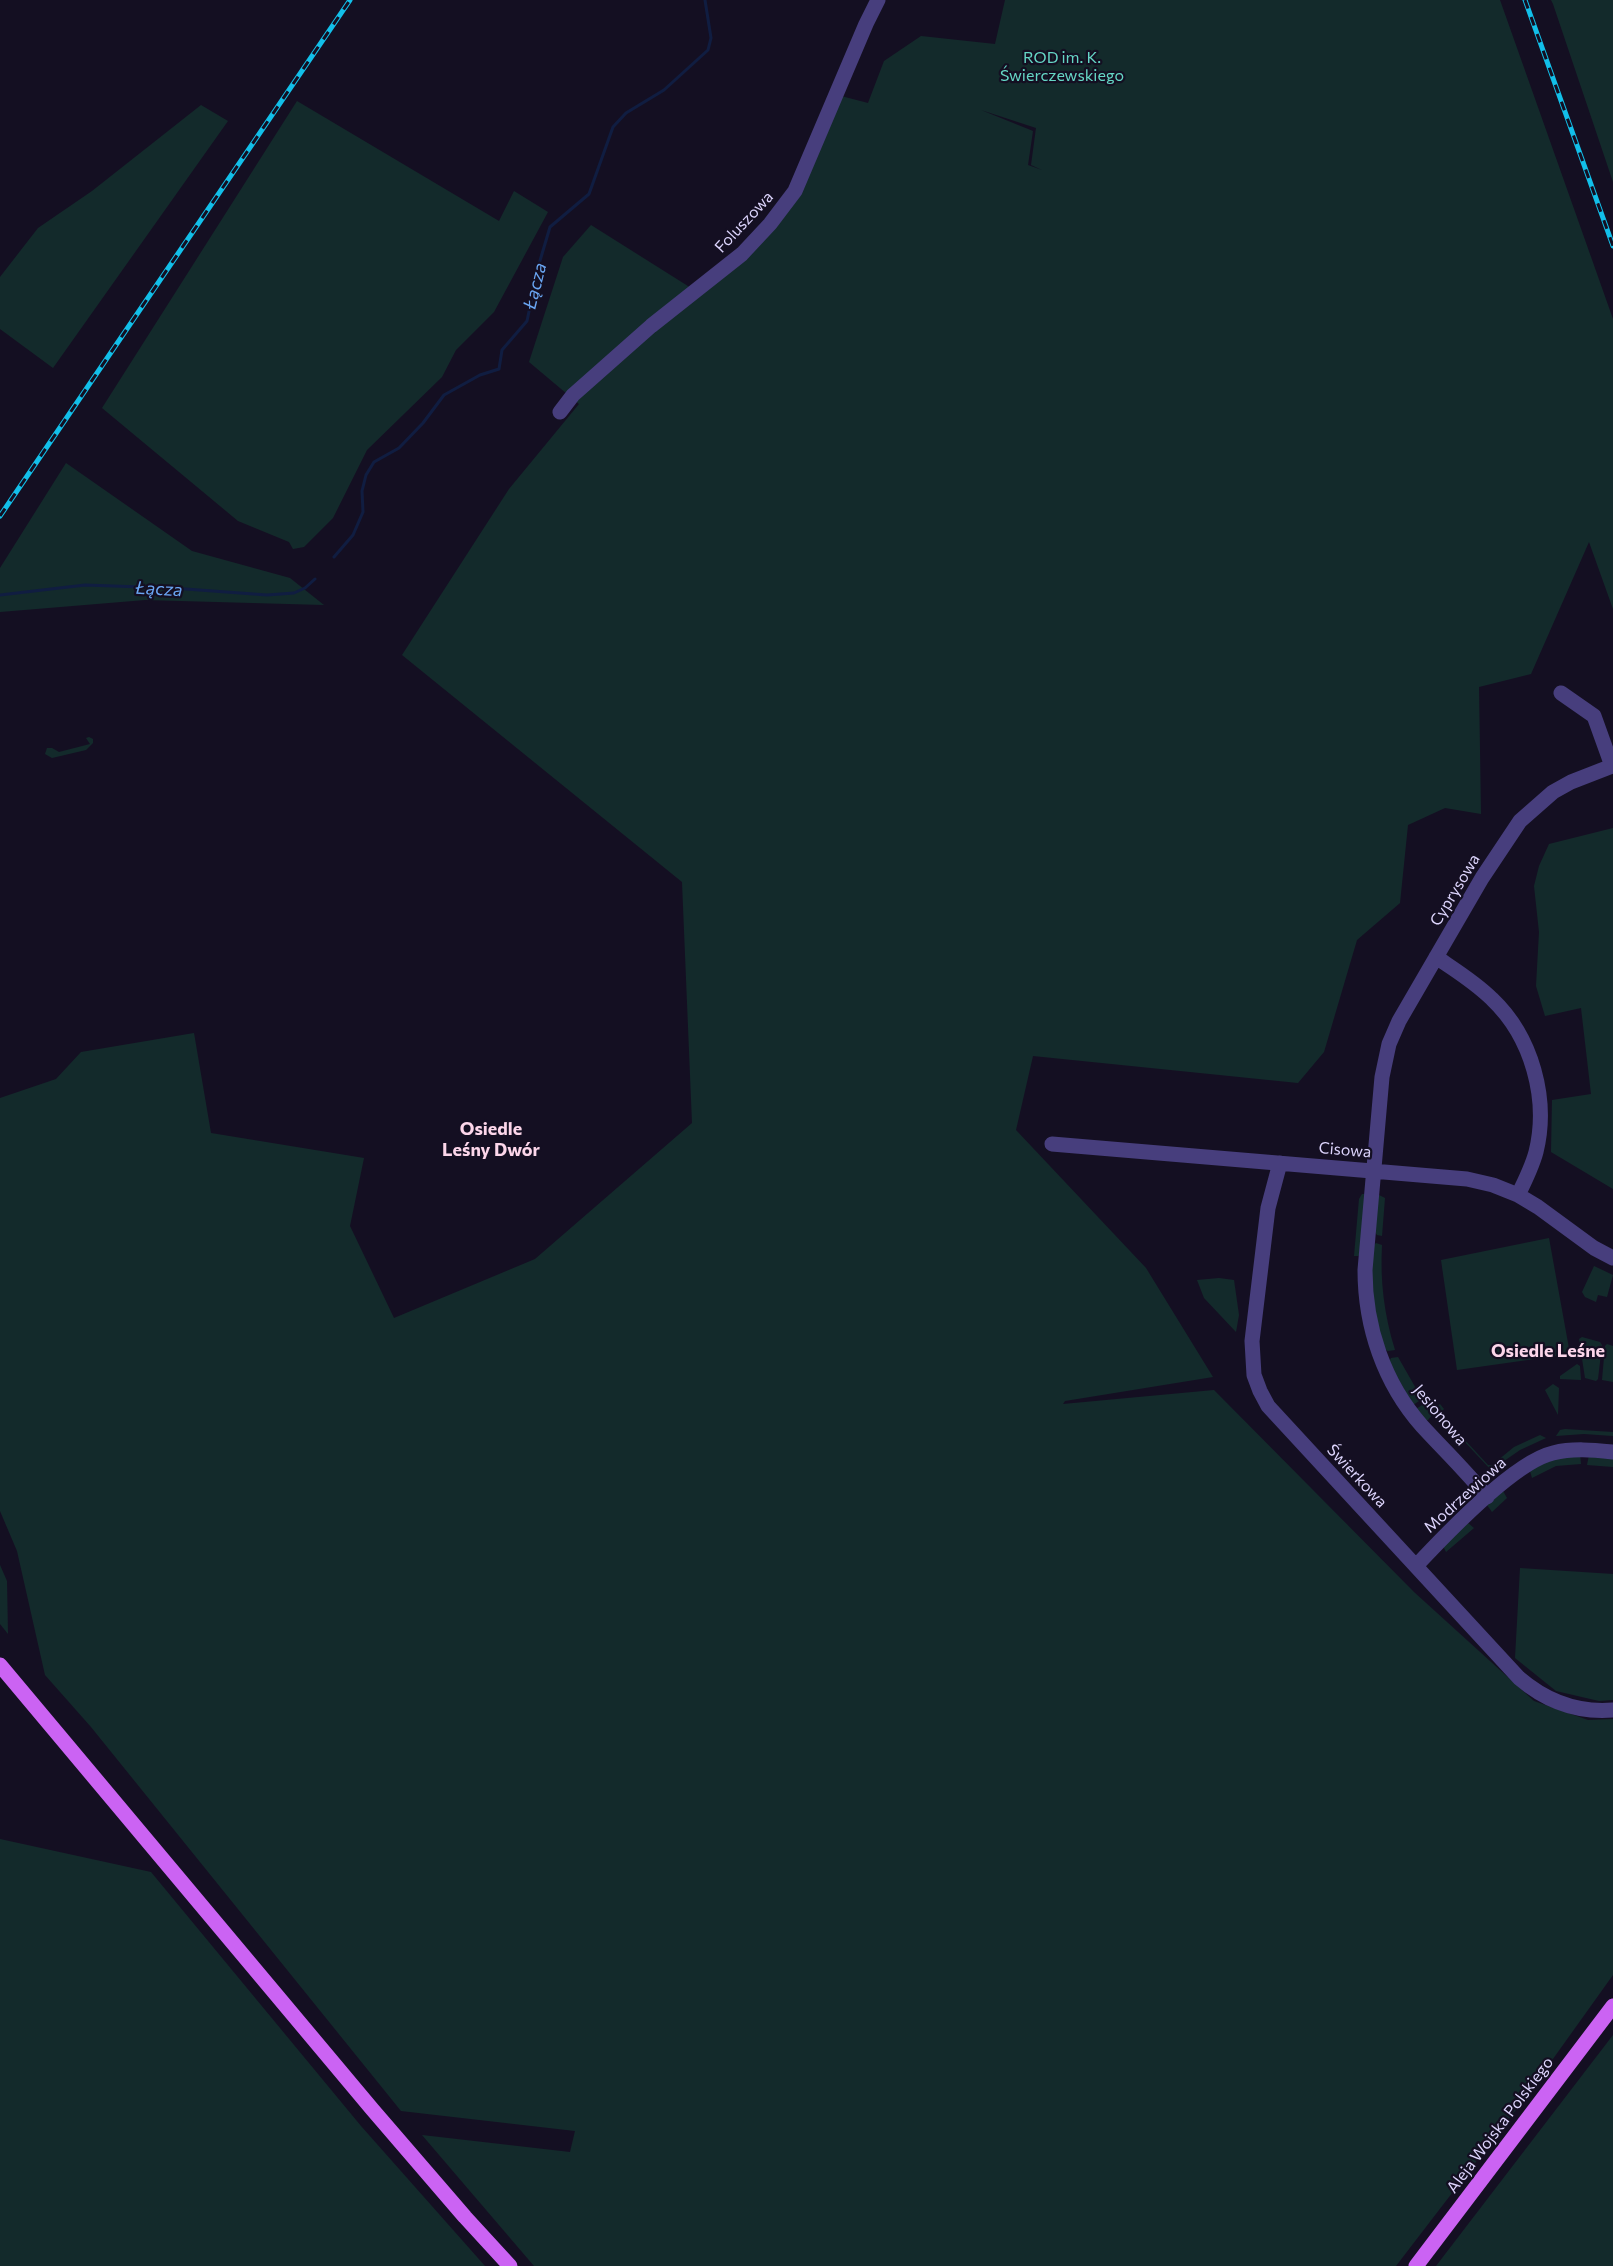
<!DOCTYPE html>
<html>
<head>
<meta charset="utf-8">
<style>
  body { margin:0 }
  canvas { display:block; background:#140f22 }
</style>
</head>
<body>
<canvas width="1613" height="2266"></canvas>
<script>
const ctx = document.querySelector('canvas').getContext('2d');
ctx.lineJoin = 'round';
function paint(path, color) { ctx.fillStyle = color; ctx.fill(path, 'evenodd'); }
function trace(path, color, width, dash) { ctx.strokeStyle = color; ctx.lineWidth = width; ctx.lineCap = dash ? 'butt' : 'round'; ctx.setLineDash(dash || []); ctx.stroke(path); }
function drawText(font, color, halo, rows, align = 'center') {
  ctx.font = font + ' Commissioner,sans-serif'; ctx.lineWidth = 4.5; ctx.setLineDash([]); ctx.textBaseline = 'middle'; ctx.strokeStyle = halo; ctx.fillStyle = color; for (const [text, x, y, turn = 0] of rows) {
    ctx.save(); ctx.translate(x, y); ctx.rotate((+turn || 0) * Math.PI / 180); ctx.textAlign = isNaN(turn) ? turn : align; if (halo) ctx.strokeText(text, 0, 0); ctx.fillText(text, 0, 0); ctx.restore();
  }
}
paint(new Path2D(`
  M1005,0h495l113,319v290l-24,-67 -58,132 -52,13 2,127 -36,-6 -37,17 -8,78 -43,37 -33,112 -26,31 -265,-27 -17,74 130,138 67,109 -148,24 -2,3 151,-14 200,202 120,109 54,19 25,-1v256l-88,123 -129,168h-862l-112,-131 148,17 5,-21 -174,-20 -310,-384 -46,-52 -28,-124 -17,-40v-413l56,-19 25,-27 113,-19 17,100 153,25 -14,68 44,92 141,-59 157,-136 -10,-241 -280,-227 107,-166 70,-85 -50,-42 34,-105 28,-32 108,68 80,-77 62,-120 27,7 16,-42 37,-25 74,8zM981,110l55,18 -5,37 11,5 -14,-5 5,-34z
  M1551,0h62v182l-60,-178z
  M297,101l202,120 15,-30 34,21 -54,100 -38,38 -14,27 -75,73 -34,68 -29,29 -11,2 -4,-7 -51,-21 -136,-113z
  M201,105l27,16 -175,247 -53,-39v-52l38,-49 54,-37z
  M66,463l126,88 98,27 34,27 -179,-5 -145,12v-44z
  M89,737l4,2v4l-7,7 -34,8 -7,-4 2,-6h5l7,4 31,-8 -4,-6z
  M1613,828v361l-62,-37 1,-52 39,-6 -10,-86 -36,8 -9,-30 3,-54 -5,-46 5,-20 10,-22z
  M1362,1194h5l-6,60 -3,2h-4l5,-57z
  M1377,1194l8,4 -3,38 -5,-1 -3,-4z
  M1549,1238l21,116 -113,16 -16,-110z
  M1376,1243l6,2c-2,36 2,69 13,105l-7,1 -5,-2 -12,-59 1,-43z
  M1594,1266l19,9 -6,22 -9,-2 -2,7 -11,-5 -3,-5z
  M1219,1278l15,2 5,35 -3,17 -32,-34 -7,-18z
  M1582,1337l18,5 2,3 -4,34 -2,2 -11,-3 -6,-39z
  M1607,1344l6,2v36l-11,-2 3,-34z
  M1398,1357l24,42 -9,6 -24,-43 2,-4z
  M1577,1364l3,2 1,14 -21,-1v-3z
  M1553,1384l6,4 -1,27 -13,-25z
  M1425,1403l8,11 -5,6 -3,1 -9,-12z
  M1440,1404l4,5 -4,4 48,52h4l22,-18 26,-12 6,3 -26,12 -29,20 -57,-61z
  M1565,1429l48,3v4l-29,-2 -28,2 4,-6z
  M1580,1454l1,10 -25,2 -24,12 -2,-7 14,-10z
  M1589,1455l24,2v10l-26,-2z
  M1503,1491l4,7 -15,14 -5,-7z
  M1468,1523l6,5 -28,24 -3,-6z
  M0,1565l7,16 1,53 -8,-10z
  M1520,1568l93,6v126l-14,1 -43,-10 -41,-33z
  M0,1839l151,33 210,254 124,140h-485z
  M1613,2035v231h-177z`), '#132a2b');
trace(new Path2D(`
  M334,557l19,-22 10,-23 -1,-21 4,-16 8,-13 25,-14 24,-25 21,-28 36,-20 19,-6 3,-19 25,-29 12,-57 11,-37 39,-33 24,-67 13,-14 38,-23 44,-40 3,-12 -6,-38
  M0,595l85,-10 87,3 95,7 27,-2 11,-5 10,-9`), '#101d41', 3);
trace(new Path2D(`
  M560,412l13,-17 78,-69 91,-72 28,-30 25,-33 71,-167 12,-24
  M1436,957c19,13 39,25 56,42 40,38 57,100 44,153 -4,15 -11,29 -18,43
  M1052,1144l415,35 26,6 25,10 20,12 56,41 19,10
  M1280,1163l-12,45 -16,133 2,34 6,16 8,15 251,272c28,24 58,35 94,32
  M1487,1497c-20,-25 -43,-47 -65,-71 -38,-43 -57,-99 -57,-156l17,-193 7,-33 10,-23 83,-143 38,-57 33,-29 18,-10 41,-16 -18,-50 -33,-23
  M1416,1566c29,-31 98,-104 137,-113 20,-5 40,-3 60,-1`), '#473e7d', 15);
trace(new Path2D(`
  M0,1665l372,444 93,108 45,49
  M1416,2266l197,-260`), '#cb63f3', 15);
const rail = new Path2D(`
  M1525,0l88,246
  M0,516l350,-516`);
trace(rail, '#12bfe9', 5);
trace(rail, '#140f22', 3, [9]);
drawText('16px', '#65d6c5', '#140f22', [
  ["ROD im. K.",1062,58],
  ["Świerczewskiego",1062,76]
]);
drawText('16px', '#dcd4fc', '#140f22', [
  ["Foluszowa",744,222,-47],
  ["Cyprysowa",1455,890,-59],
  ["Cisowa",1345,1150,5],
  ["Jesionowa",1440,1415,50],
  ["Świerkowa",1357,1476,47],
  ["Modrzewiowa",1465,1495,-42],
  ["Aleja Wojska Polskiego",1500,2125,-53]
]);
drawText('italic 18px', '#6aa6f3', '#140f22', [
  ["Łącza",535,286,-76],
  ["Łącza",159,589,3]
]);
drawText('bold 18px', '#fcd6ea', '#140f22', [
  ["Osiedle",491,1129],
  ["Leśny Dwór",491,1150],
  ["Osiedle Leśne",1548,1351]
]);
</script>
</body>
</html>
